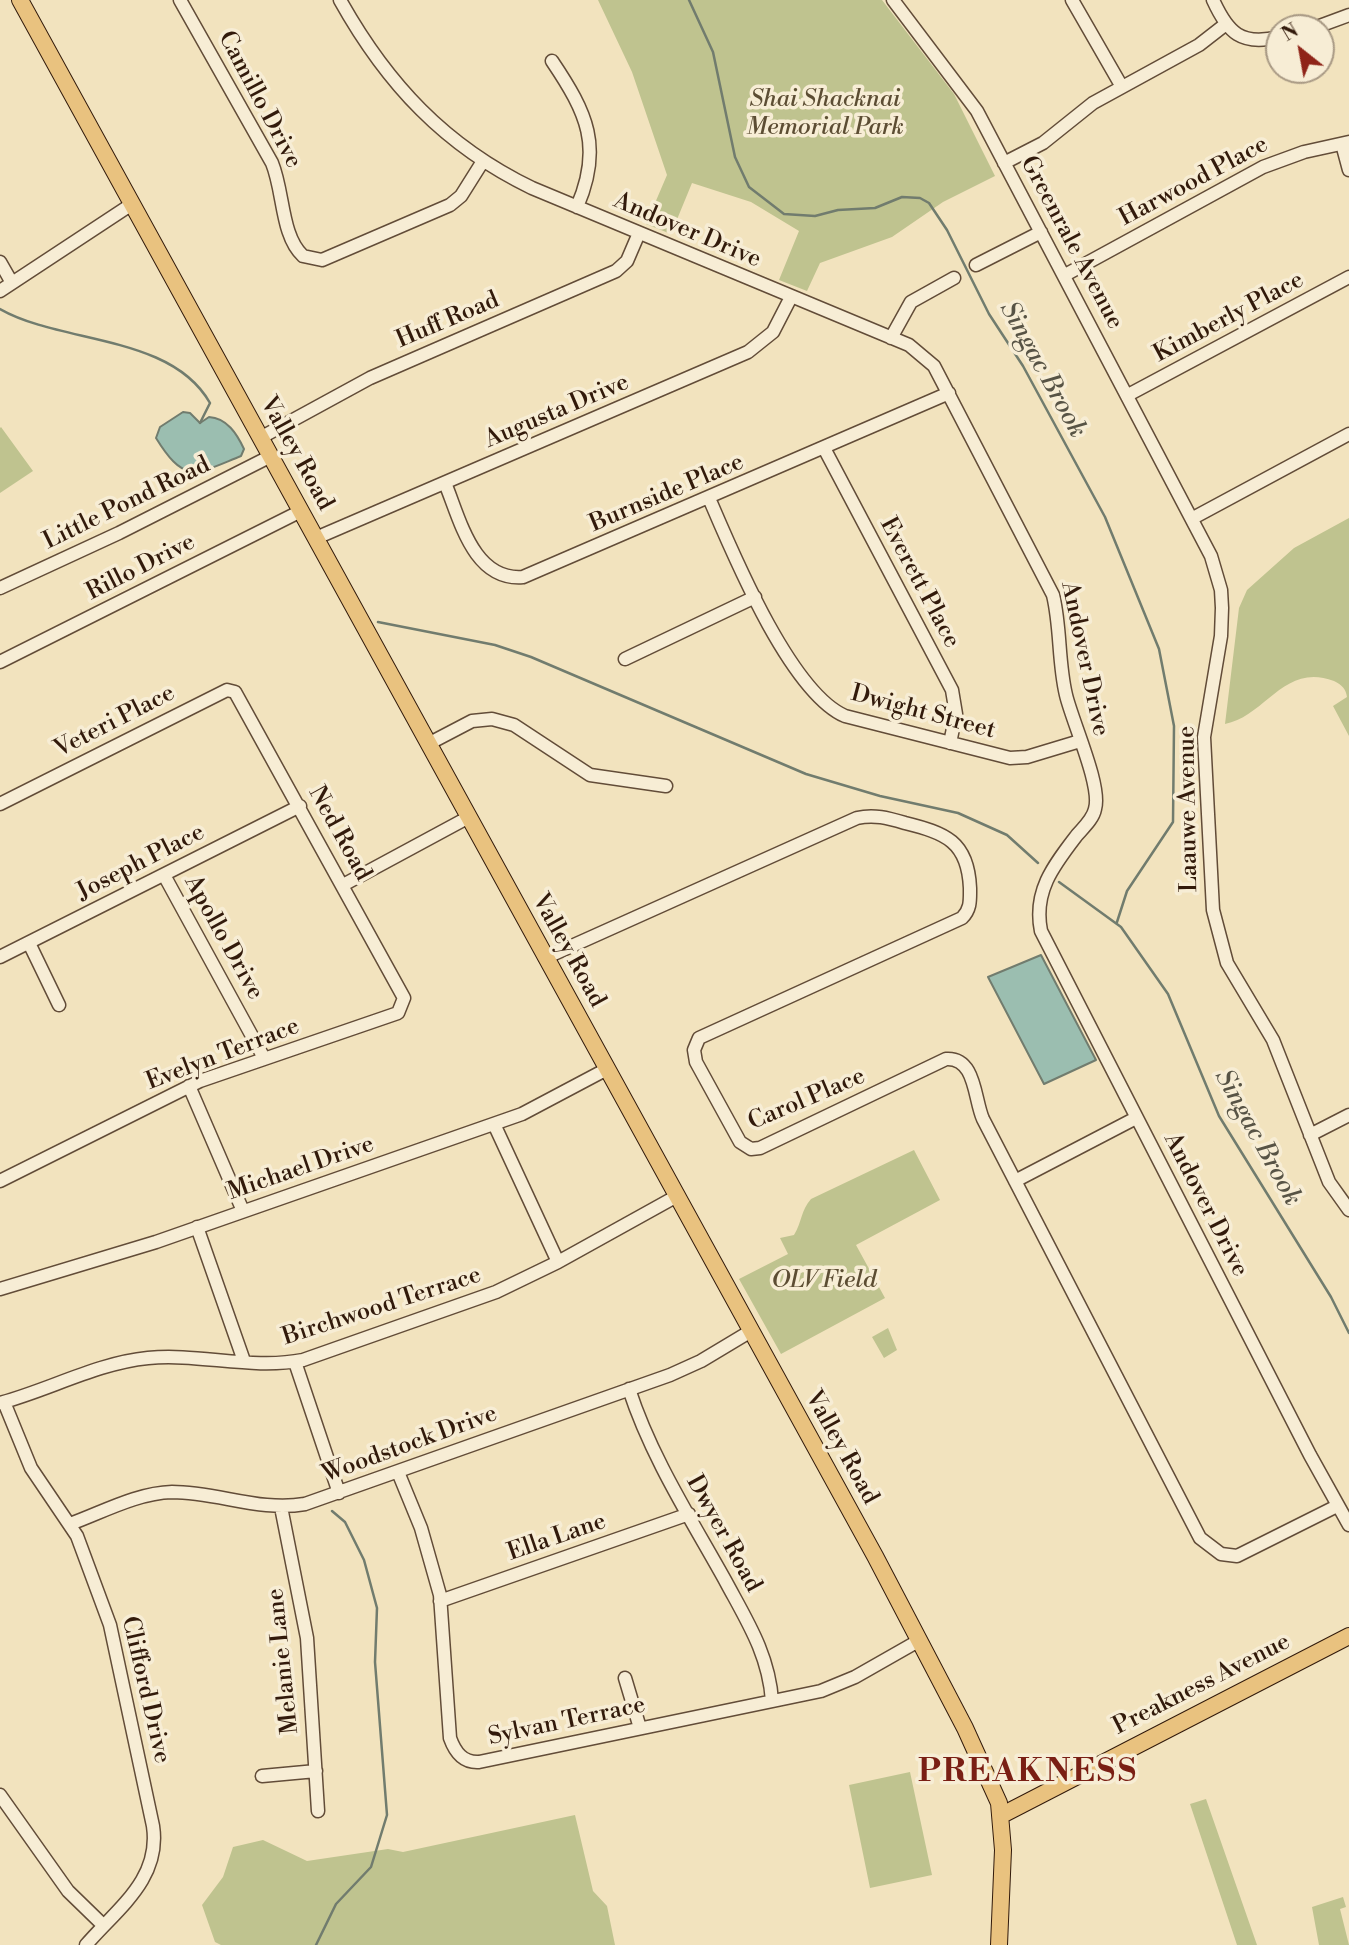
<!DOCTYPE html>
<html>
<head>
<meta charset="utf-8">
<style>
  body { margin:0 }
  #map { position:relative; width:1349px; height:1945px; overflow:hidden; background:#f2e3be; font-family:"Libre Bodoni",serif }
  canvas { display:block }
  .north { position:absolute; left:1265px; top:14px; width:70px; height:70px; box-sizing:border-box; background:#f7edd5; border:2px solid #a89984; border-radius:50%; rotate:329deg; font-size:19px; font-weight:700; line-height:28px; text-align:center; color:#321a0b }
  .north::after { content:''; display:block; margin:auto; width:24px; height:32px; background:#8f2418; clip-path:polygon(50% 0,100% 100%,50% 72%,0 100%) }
</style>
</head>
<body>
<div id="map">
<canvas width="1349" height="1945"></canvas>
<div class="north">N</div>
</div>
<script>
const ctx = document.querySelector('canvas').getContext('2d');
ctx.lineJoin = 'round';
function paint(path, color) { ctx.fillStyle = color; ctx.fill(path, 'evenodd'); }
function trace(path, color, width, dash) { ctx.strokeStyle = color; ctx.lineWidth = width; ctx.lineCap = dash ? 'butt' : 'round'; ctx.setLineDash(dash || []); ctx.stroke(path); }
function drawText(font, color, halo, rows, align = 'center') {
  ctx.font = font + ' "Libre Bodoni",serif'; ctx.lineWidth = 7; ctx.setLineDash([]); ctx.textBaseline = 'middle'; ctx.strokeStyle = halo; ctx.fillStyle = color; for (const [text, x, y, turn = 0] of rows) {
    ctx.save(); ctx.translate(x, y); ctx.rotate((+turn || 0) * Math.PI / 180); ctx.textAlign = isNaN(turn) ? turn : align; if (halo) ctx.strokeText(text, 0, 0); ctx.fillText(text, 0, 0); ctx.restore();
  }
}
paint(new Path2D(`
  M598,0h284l72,94 41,82 -52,26 -51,35 -72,26 -13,28 -28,-11 20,-49 -48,-29 -59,-19 -21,51 -25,-10 21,-49 -35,-103z
  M1,427l32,44 -33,22v-65z
  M1349,518v218l-16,-30 14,-9c-1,-8 -5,-12 -13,-16 -50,-19 -68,35 -109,43l14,-116 8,-18 47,-42z
  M914,1150l26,50 -84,45 29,53 -104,56 -42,-75 49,-25 -8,-16 14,-3c8,-13 7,-25 17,-36z
  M888,1328l9,22 -13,8 -12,-21z
  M910,1772l22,103 -62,13 -21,-103z
  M1206,1799l51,146h-20l-47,-141z
  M575,1815l18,76 14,15 8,39h-394l-6,-3 -13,-37 21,-28 10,-30 30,-7 44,21 81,-12 15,3z
  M1343,1897l3,10 -6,2 9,36h-30l-7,-38z`), '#bfc38f');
const water = new Path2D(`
  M183,412l7,1 10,10 9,-6c18,1 28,17 35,32l-3,7c-45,18 -56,29 -85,-18l4,-11z
  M1041,955l55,105 -52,24 -56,-107z`);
paint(water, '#9bbeb0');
trace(water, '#717c6e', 2);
trace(new Path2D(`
  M689,0l24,52 22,105 14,30 35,27 31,2 23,-6 37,-2 27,-11 18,1 9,5 18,27 42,84 34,52 82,151 54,132 15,77 -1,96 -46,69 -10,31
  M0,309c61,35 171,25 210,94l-10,20
  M378,622l117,23 36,12 275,117 74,22 78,17 49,22 31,28
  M1059,882l62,45 47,67 51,122 112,181 18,36
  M316,1945l20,-41 35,-37 16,-52 -12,-153 2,-54 -13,-48 -19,-38 -13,-11`), '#717c6e', 2.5);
const minor = new Path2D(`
  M180,0l92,163c12,29 9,73 31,93l19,4 128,-55 11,-9 22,-35
  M340,0c47,84 105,146 192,188l377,157 25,21 119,229c8,33 5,67 13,100 6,26 36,91 29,114 -2,10 -11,18 -18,26 -23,30 -44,56 -36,96l269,524 39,70
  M893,0l84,111 234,445 10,34 1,18 -1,28 -17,101 9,173 14,53 46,77 56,142 20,28
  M1072,0l50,87
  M1213,0c15,33 28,46 66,37
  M1314,28l35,-13
  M552,61c35,52 51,86 25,146
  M1342,144l7,26
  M1004,163l39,-20 50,-40 106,-58 27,-21
  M0,262l12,21
  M976,265l65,-33
  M1065,275l198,-108 41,-15 45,-10
  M0,291l132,-87
  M891,338l20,-36 43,-24
  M1128,395l221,-118
  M260,438l110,-60 246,-107 11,-10 12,-28
  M824,448l128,242 4,24 -6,29
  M445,483c15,36 28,98 78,94l426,-184
  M709,498c24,56 81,194 136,218l165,42 17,-1 53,-16
  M1193,518l156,-84
  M316,538l432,-186 25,-20 18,-35
  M0,588l119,-55 152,-77
  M625,659l130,-62
  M0,662l301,-151
  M428,744l44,-23 20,-2 22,6 76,50 76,11
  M0,804l227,-114 8,2 169,306 -6,15 -198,68 -200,100
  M164,875l100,183
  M343,885l126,-68
  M29,943l30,62
  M0,957l300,-151
  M545,958l312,-140c17,-4 31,0 48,5 40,10 63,18 65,65 0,12 1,21 -8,30l-263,120 -5,12 2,12 44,80 11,7 9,-1 186,-89c30,-2 28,40 37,60l217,419 21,16 16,2 100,-50
  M189,1086l54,125
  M494,1124l64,138
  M1310,1135l39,-20
  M1015,1181l121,-63
  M197,1227l47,134
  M0,1289l156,-47 366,-128 85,-45
  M295,1362l44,131
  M629,1389c22,68 62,130 97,193 21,39 43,73 46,119
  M4,1402l27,66 46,68 33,89 43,201c8,53 -35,82 -67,119
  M0,1403c49,-13 97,-40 148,-45 51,-5 104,12 155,2l193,-68 62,-30 119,-66
  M398,1472l23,56 19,67 10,143c5,14 13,25 29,24l342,-71 34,-14 65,-37
  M281,1507l26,131 11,173
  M70,1524c33,-12 67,-31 102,-32 46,0 88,20 133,12l365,-129 31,-14 50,-30
  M440,1601l249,-87
  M625,1678l15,50
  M262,1776l54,-5
  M0,1795l68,96 35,34`);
const major = new Path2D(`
  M20,0l855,1556 90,172 34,75 4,47 -4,95
  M1002,1815l347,-179`);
trace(minor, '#624c38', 15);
trace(major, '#321a0b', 18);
trace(minor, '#f7edd5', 12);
trace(major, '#e9c27f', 16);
drawText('24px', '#321a0b', '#f7edd5', [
  ["Camillo Drive",259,100,62],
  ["Harwood Place",1194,182,-28],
  ["Andover Drive",687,231,23],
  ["Greenrale Avenue",1071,243,62],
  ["Kimberly Place",1229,318,-28],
  ["Huff Road",448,321,-23],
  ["Augusta Drive",557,412,-23],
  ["Valley Road",296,454,61],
  ["Burnside Place",667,494,-23],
  ["Little Pond Road",127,504,-26],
  ["Rillo Drive",141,568,-27],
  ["Everett Place",919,583,62],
  ["Andover Drive",1084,659,78],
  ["Dwight Street",923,713,15],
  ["Veteri Place",115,722,-27],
  ["Laauwe Avenue",1189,809,-91],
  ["Ned Road",339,834,61],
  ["Joseph Place",141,863,-27],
  ["Apollo Drive",223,938,61],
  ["Valley Road",568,951,61],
  ["Evelyn Terrace",223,1055,-21],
  ["Carol Place",807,1100,-23],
  ["Michael Drive",301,1169,-19],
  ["Andover Drive",1205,1205,63],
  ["Birchwood Terrace",382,1307,-18],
  ["Woodstock Drive",410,1445,-20],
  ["Valley Road",841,1448,61],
  ["Dwyer Road",723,1534,61],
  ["Ella Lane",557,1538,-19],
  ["Melanie Lane",284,1661,-96],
  ["Preakness Avenue",1202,1685,-27],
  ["Clifford Drive",145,1690,77],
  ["Sylvan Terrace",567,1722,-12]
]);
drawText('italic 24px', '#5c4d33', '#f7edd5', [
  ["Shai Shacknai",825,100],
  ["Memorial Park",825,128],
  ["OLV Field",824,1281]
]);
drawText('italic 26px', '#575345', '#f7edd5', [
  ["Singac Brook",1042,370,61],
  ["Singac Brook",1257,1138,61]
]);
ctx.letterSpacing = '2px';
drawText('bold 32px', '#7a1f14', '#f7edd5', [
  ["PREAKNESS",1028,1773]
]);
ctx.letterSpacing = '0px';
</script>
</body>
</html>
